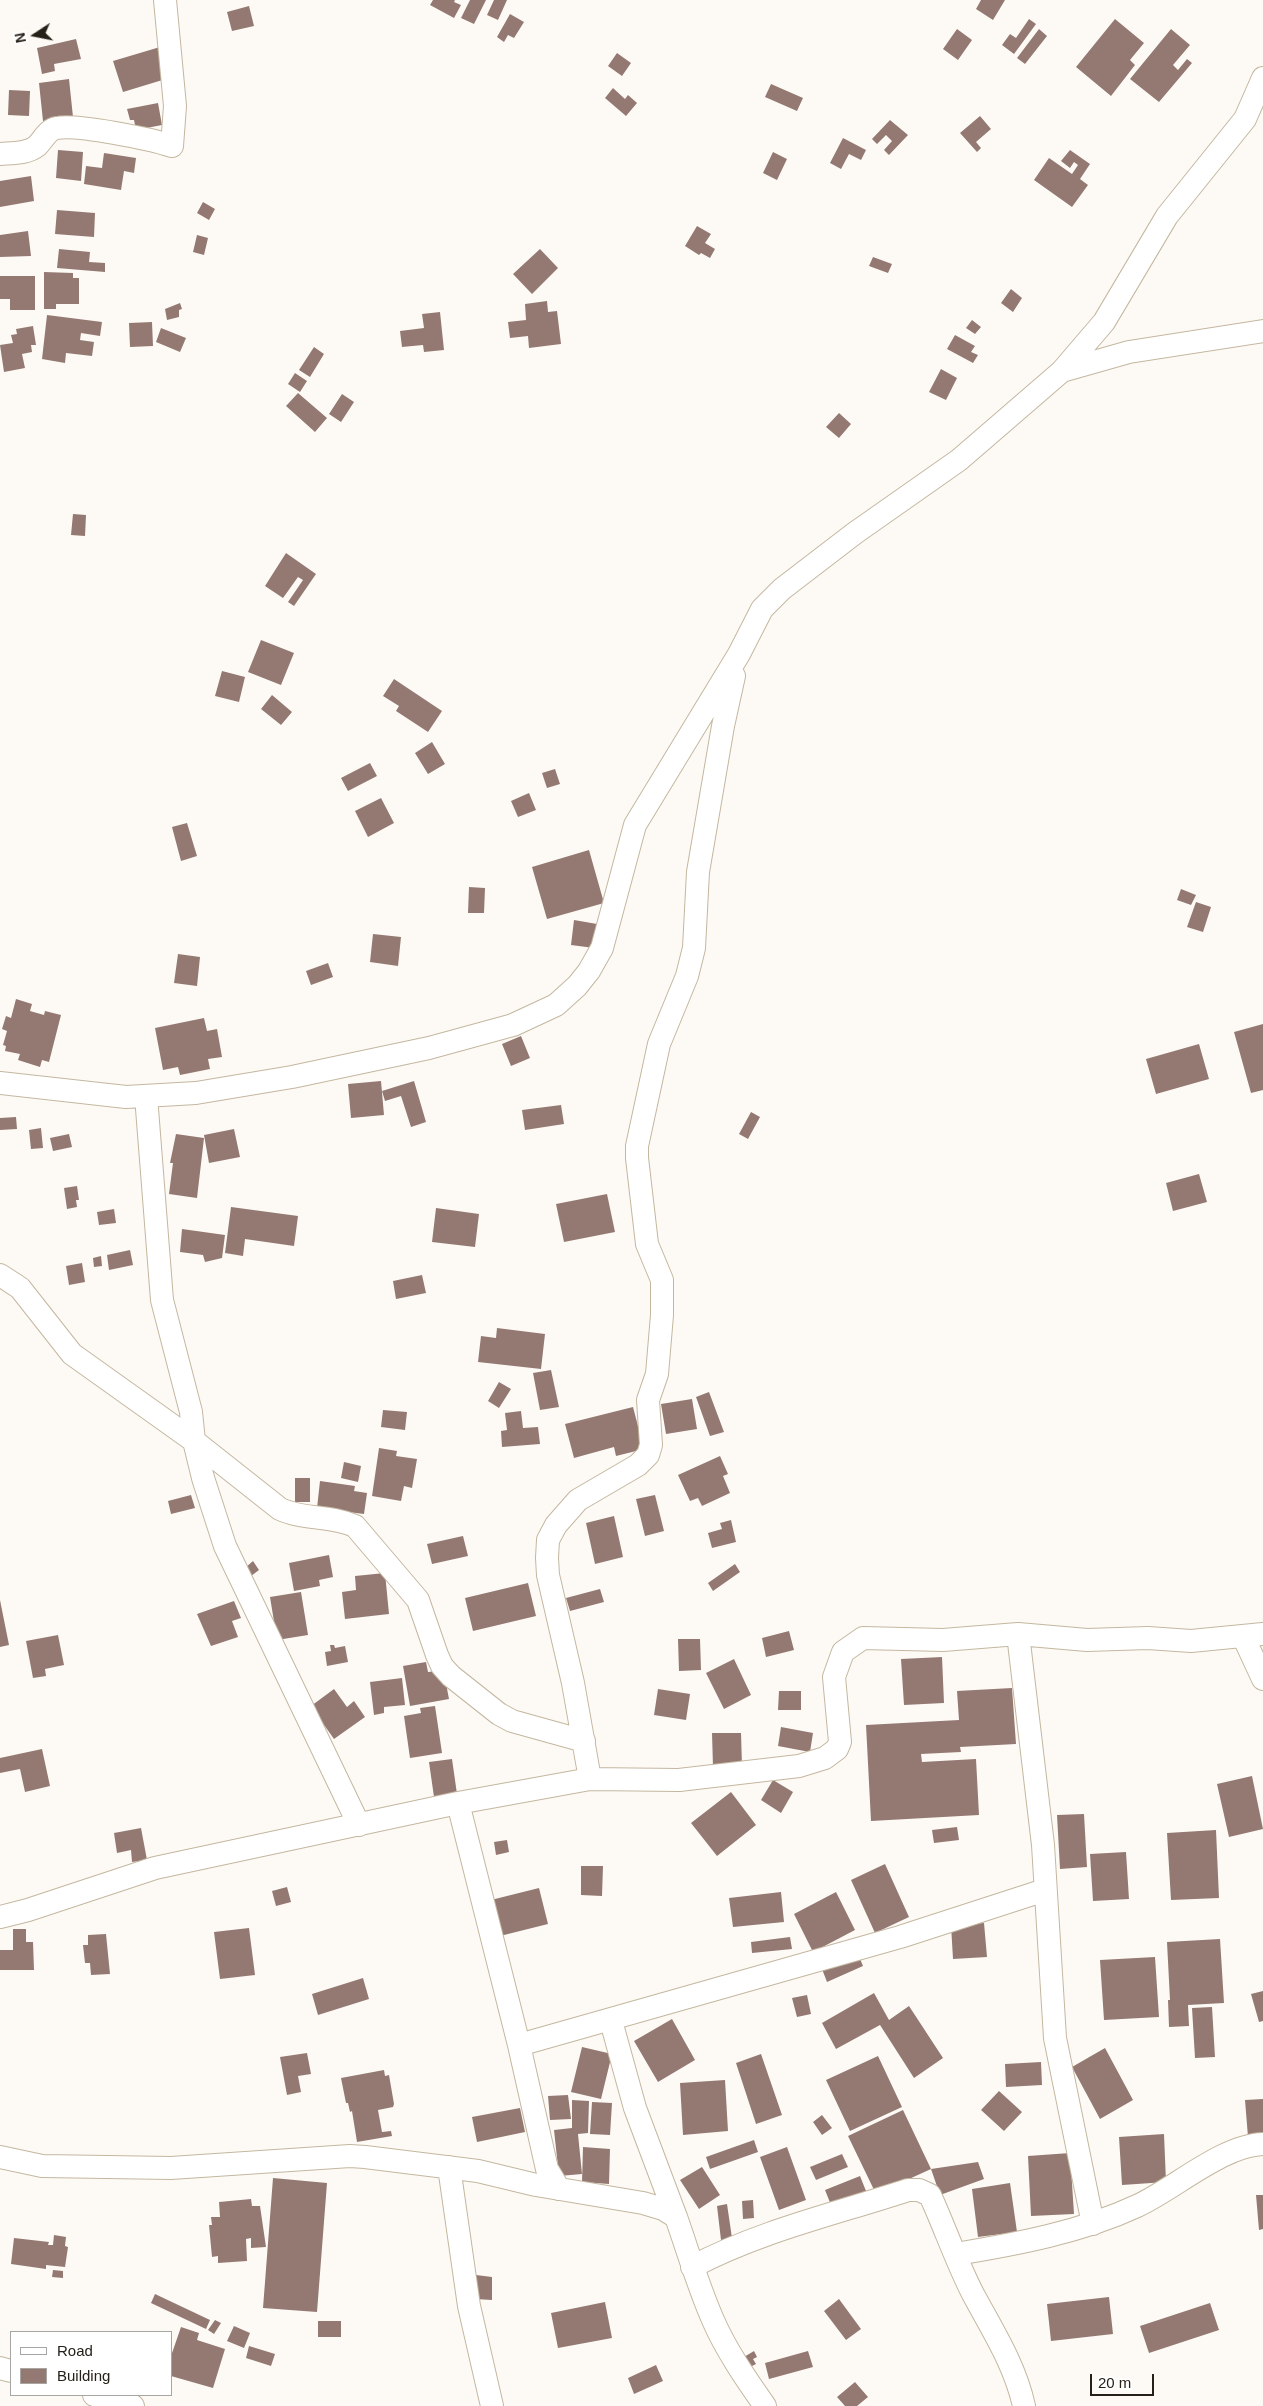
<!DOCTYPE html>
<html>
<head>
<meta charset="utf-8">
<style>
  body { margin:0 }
  #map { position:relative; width:1263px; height:2406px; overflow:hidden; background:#fdfaf5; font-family:Helvetica,sans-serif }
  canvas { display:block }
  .legend { position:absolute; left:10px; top:2331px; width:162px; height:65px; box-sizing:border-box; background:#fff; border:1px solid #a8a6a3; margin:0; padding:6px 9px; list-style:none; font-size:15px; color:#262118 }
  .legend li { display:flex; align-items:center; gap:10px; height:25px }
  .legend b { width:25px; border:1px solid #a8a6a3 }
  .north { position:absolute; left:10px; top:10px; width:50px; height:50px; -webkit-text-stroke:4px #fff; paint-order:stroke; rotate:259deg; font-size:14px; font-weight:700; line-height:20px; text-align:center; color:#262118 }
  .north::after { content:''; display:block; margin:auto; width:18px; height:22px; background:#262118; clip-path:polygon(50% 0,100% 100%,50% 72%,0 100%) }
  .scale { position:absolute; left:1090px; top:2374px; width:64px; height:22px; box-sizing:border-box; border:2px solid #262118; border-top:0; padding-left:6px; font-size:15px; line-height:18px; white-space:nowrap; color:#262118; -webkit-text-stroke:4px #fff; paint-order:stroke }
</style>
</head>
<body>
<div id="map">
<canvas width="1263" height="2406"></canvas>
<ul class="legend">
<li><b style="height:6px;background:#fff"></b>Road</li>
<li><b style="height:14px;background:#947973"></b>Building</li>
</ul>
<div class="north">N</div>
<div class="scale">20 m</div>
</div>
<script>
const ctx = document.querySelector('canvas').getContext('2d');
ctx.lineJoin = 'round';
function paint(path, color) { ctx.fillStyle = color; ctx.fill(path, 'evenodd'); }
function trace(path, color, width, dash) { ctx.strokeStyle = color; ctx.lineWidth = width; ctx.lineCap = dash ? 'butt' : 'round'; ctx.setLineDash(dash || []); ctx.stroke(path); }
paint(new Path2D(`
  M433,0h22l-1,2 7,3 -7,13 -24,-13z
  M470,0h16l-12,24 -13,-6z
  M494,0h13l-9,20 -11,-5z
  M981,0h24l-12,20 -17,-11z
  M249,6l5,20 -22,5 -5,-19z
  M510,14l14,8 -10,16 -6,-3 -4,7 -7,-5z
  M1029,19l7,5 -22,30 -12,-9 8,-11 6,4z
  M1115,19l29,24 -14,17 5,5 -24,31 -35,-29z
  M957,29l15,11 -14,20 -15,-11z
  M1039,29l8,7 -22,28 -8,-6z
  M1171,29l19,16 -17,20 5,5 9,-11 5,4 -33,39 -29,-23z
  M76,39l5,20 -27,5 1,7 -13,3 -5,-26z
  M160,47l9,31 -46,14 -10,-31z
  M617,53l14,10 -9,13 -14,-10z
  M69,79l4,38 -30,4 -4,-38z
  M771,84l32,14 -6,13 -32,-14z
  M613,88l12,11 3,-4 9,8 -11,13 -21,-18z
  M9,90l21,1 -1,25 -21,-1z
  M158,103l4,22 -26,5 -2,-10h-4l-3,-11z
  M980,116l11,13 -15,13 5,6 -4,4 -17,-19z
  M890,120l18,15 -19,20 -5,-5 8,-9 -6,-6 -9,9 -5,-5z
  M843,138l23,12 -5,10 -12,-6 -8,15 -11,-6z
  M58,150l25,2 -2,29 -25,-3z
  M1070,150l20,14 -10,15 8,6 -16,22 -38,-27 15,-22 23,16 6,-9 -4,-3 -4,6 -9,-7z
  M773,152l14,7 -10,21 -14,-7z
  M104,153l32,5 -2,15 -10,-2 -3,19 -37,-6 2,-18 16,2z
  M31,176l3,25 -34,6v-26z
  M203,202l12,7 -6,11 -12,-7z
  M57,210l38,3 -1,24 -39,-3z
  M697,226l14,8 -6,9 10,6 -5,9 -9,-5 -2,2 -14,-9z
  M28,231l3,25 -31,1v-22z
  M197,235l11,3 -4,17 -11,-3z
  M59,249l31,3 -1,10 16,1v9l-48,-4z
  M540,249l18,19 -26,26 -19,-20z
  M873,257l19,7 -4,9 -19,-7z
  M44,272l29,1v5h6v26h-23v5h-12z
  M0,276h35v34h-25v-11h-10z
  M1011,289l11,9 -9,14 -12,-9z
  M547,301l1,11 9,-1 4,33 -32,4 -1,-12 -18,2 -2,-16 18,-2 -1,-16z
  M180,303l2,6 -3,1v7l-12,3 -2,-11z
  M440,312l4,38 -20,2 -1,-7 -21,2 -2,-16 24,-3 -2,-14z
  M47,315l55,7 -2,14 -19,-3 -1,7 14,2 -2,14 -26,-3 -1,10 -23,-4z
  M972,320l9,7 -6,7 -9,-6z
  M152,322l1,24 -23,1 -1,-24z
  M33,326l3,19h-5l1,7 -10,2 3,14 -21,4 -4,-27 13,-2 -2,-8 6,-1 -1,-5z
  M161,328l25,10 -6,14 -24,-10z
  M955,335l20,11 -4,6 7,3 -5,8 -26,-14z
  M314,347l10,7 -14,23 -11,-7z
  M941,369l16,9 -11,22 -17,-8z
  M295,373l12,8 -7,11 -12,-8z
  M298,393l29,25 -12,14 -29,-26z
  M342,394l12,8 -13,20 -12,-8z
  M839,413l12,11 -12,14 -13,-11z
  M73,514l13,1 -1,21 -14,-1z
  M286,553l30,21 -22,32 -6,-4 15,-22 -5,-3 -15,21 -18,-12z
  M261,640l33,13 -13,32 -33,-13z
  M222,671l23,6 -6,25 -24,-6z
  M394,679l48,32 -14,21 -32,-21 3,-5 -16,-10z
  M272,695l20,17 -11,13 -20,-16z
  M432,742l13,22 -17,10 -13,-21z
  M370,763l7,13 -29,15 -7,-13z
  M555,769l5,15 -13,4 -5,-15z
  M529,793l7,17 -18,7 -7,-16z
  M381,798l13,25 -26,14 -13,-26z
  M187,823l10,33 -16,5 -9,-34z
  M589,850l15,53 -57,16 -15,-52z
  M469,887l16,1 -1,25h-16z
  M1181,889l15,6 -5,10 -14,-5z
  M1196,902l15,5 -8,25 -16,-5z
  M574,920l23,4 -3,24 -23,-3z
  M373,934l28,3 -3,29 -28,-4z
  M178,954l22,3 -3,29 -23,-3z
  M328,963l5,14 -22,8 -5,-14z
  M16,999l16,5 -2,7 14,4 1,-4 16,4 -12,47 -7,-2 -2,7 -22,-7 2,-6 -15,-3 1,-5 -3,-1 4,-14 -5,-2 4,-13 5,2z
  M204,1018l3,13 10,-2 5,28 -14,2 2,10 -30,6 -2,-8 -15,3 -8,-42z
  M1263,1024v66l-12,3 -17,-61z
  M521,1036l9,22 -19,8 -9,-22z
  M1199,1044l10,35 -53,15 -10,-35z
  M381,1081l3,34 -33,3 -3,-34z
  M414,1081l12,41 -15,5 -10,-31 -16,5 -3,-10z
  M561,1105l3,19 -39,6 -3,-20z
  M751,1112l9,5 -12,22 -9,-5z
  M16,1117l1,12 -17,1v-12z
  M41,1128l2,20 -12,1 -2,-19z
  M234,1129l6,28 -31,6 -5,-28z
  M69,1134l3,13 -19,4 -3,-13z
  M176,1134l28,4 -7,60 -28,-4 4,-31h-3z
  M1199,1174l8,28 -34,9 -7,-28z
  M77,1186l2,14h-3l1,7 -10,2 -3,-21z
  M607,1194l8,38 -51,10 -8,-38z
  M231,1207l67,9 -4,30 -49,-7 -2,17 -18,-3z
  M436,1208l43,6 -4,33 -43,-5z
  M114,1209l2,14 -17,2 -2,-13z
  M182,1229l43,6 -3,23 -17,4 -2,-7 -23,-3z
  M130,1250l3,15 -24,5 -2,-15z
  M101,1256l1,10 -8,1 -1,-9z
  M82,1263l3,19 -16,3 -3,-19z
  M422,1275l4,18 -30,6 -3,-18z
  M497,1328l48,6 -4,35 -63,-7 3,-26 15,2z
  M551,1370l8,37 -19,3 -7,-37z
  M499,1382l12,7 -12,19 -11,-7z
  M709,1392l15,40 -14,4 -14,-39z
  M692,1399l5,30 -31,5 -5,-30z
  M633,1407l11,42 -28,7 -2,-9 -40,11 -9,-34z
  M383,1410l24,2 -2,18 -24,-3z
  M521,1411l2,17 15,-1 2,17 -38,3 -1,-16 6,-1 -2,-17z
  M379,1448l18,3 -1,5 21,3 -5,29 -8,-2 -3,15 -29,-5z
  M720,1456l8,18 -5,2 7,17 -28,13 -4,-8 -8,3 -12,-26z
  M344,1462l17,4 -3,16 -17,-4z
  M295,1478h15v24h-15z
  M320,1481l35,5 -1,5 13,2 -3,21 -47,-6z
  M191,1495l4,13 -24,6 -3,-13z
  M655,1495l9,36 -19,5 -9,-37z
  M614,1516l9,41 -28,7 -9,-41z
  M731,1520l5,22 -24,6 -4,-15 14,-4 -2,-6z
  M463,1536l5,20 -36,8 -5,-20z
  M329,1555l4,22 -14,3 1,6 -26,5 -5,-28z
  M253,1561l6,9 -8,6 -6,-8z
  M735,1564l5,8 -27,19 -5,-8z
  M385,1573l4,41 -44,5 -3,-27 14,-2 -1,-14z
  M528,1583l8,33 -63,15 -8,-33z
  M600,1589l4,13 -34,9 -4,-13z
  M301,1592l7,43 -31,5 -7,-43z
  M0,1600l9,45 -9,2z
  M234,1601l7,17 -9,3 6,16 -27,9 -14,-32z
  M789,1631l5,19 -28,7 -4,-19z
  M58,1635l6,30 -19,4 1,7 -13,2 -7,-37z
  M678,1639h22l1,31 -22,1z
  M330,1645h4l1,3 10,-2 3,16 -21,4 -2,-14 6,-1z
  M942,1657l2,46 -40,2 -3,-46z
  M734,1659l17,36 -27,14 -18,-36z
  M426,1662l2,10 9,-1 7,2 5,26 -39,7 -7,-40z
  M402,1678l3,27 -21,2v6l-10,2 -4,-33z
  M1012,1688l4,56 -56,3 1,5 -40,2 1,8 54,-3 3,56 -108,6 -5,-96 93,-5 -2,-29z
  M334,1689l13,18 7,-6 11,16 -31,22 -12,-17 -15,-13z
  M658,1689l32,5 -4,26 -32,-5z
  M779,1691h22v19h-23z
  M435,1706l7,47 -32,5 -6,-42 17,-3 -1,-5z
  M781,1727l32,6 -3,19 -32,-6z
  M712,1733h29l1,33 -29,1z
  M42,1749l8,37 -25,6 -5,-23 -20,4v-15z
  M452,1759l5,35 -23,3 -5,-35z
  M1252,1776l11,53 -34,8 -12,-53z
  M773,1780l20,12 -12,21 -20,-13z
  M731,1792l25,33 -39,31 -26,-33z
  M1084,1814l3,53 -27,2 -3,-54z
  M957,1827l2,13 -25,3 -2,-13z
  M141,1828l6,32 -15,2 -1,-12 -14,3 -3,-20z
  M1216,1830l3,68 -48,2 -4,-67z
  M507,1840l2,12 -13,3 -2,-13z
  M1126,1852l3,47 -36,2 -3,-47z
  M885,1864l24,53 -34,16 -24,-53z
  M581,1866h22l-1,30 -21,-1z
  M287,1887l4,15 -15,4 -4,-15z
  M539,1888l9,36 -48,12 -9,-36z
  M781,1892l3,30 -51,5 -4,-29z
  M836,1892l19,38 -42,22 -19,-38z
  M984,1923l3,34 -34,2 -2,-34z
  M249,1928l6,47 -35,4 -6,-47z
  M13,1929h13v13h7l1,28h-34v-20h13z
  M106,1934l4,40 -19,1 -1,-12h-5l-2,-18h5v-10z
  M790,1937l2,12 -40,4 -1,-11z
  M1220,1939l4,64 -36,2 1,21 -20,1 -1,-27h2l-3,-58z
  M858,1954l5,12 -36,16 -5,-13z
  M1155,1957l4,60 -55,3 -4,-60z
  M363,1978l6,21 -51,16 -6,-21z
  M1263,1991v30l-4,1 -8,-28z
  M874,1993l15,27 20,-14 34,52 -29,20 -34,-53 -44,24 -14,-26z
  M807,1995l4,19 -14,3 -5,-19z
  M1212,2007l3,50 -20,1 -3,-50z
  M672,2019l23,41 -37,22 -24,-41z
  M582,2047l30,7 -11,45 -30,-7z
  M1105,2048l28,52 -33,19 -28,-52z
  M307,2053l4,21 -13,2 3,16 -14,3 -7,-38z
  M761,2054l21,61 -26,9 -20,-61z
  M878,2056l24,51 -52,24 -24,-51z
  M1041,2062l1,23 -36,2 -1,-23z
  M384,2070l1,6 4,-1 5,29 -1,3 -15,3 4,22 9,-1 1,5 -35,6 -5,-31 -2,1 -2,-9h-2l-5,-25z
  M725,2080l3,51 -45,4 -3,-52z
  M999,2091l23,21 -18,19 -23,-21z
  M568,2095l3,24 -21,1 -2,-24z
  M1263,2099v37l-15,1 -3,-37z
  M572,2100l17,1 -1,32 -10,1 4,40 -23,2 -5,-46 18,-2z
  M592,2102l20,1 -2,32 -20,-1z
  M520,2108l5,24 -48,10 -5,-25z
  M903,2110l28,59 -55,25 -28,-58z
  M822,2115l10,13 -10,7 -9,-13z
  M1164,2134l2,48 -44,3 -3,-48z
  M754,2140l4,12 -48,17 -4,-12z
  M583,2147l27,2 -1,35 -27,-2z
  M787,2147l19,53 -27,10 -19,-53z
  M1070,2153l4,61 -43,2 -3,-60z
  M842,2154l6,13 -32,13 -6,-13z
  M978,2162l6,17 -44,16 -9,-26z
  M702,2167l18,28 -21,14 -19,-29z
  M860,2176l6,15 -35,14 -6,-15z
  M273,2178l54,5 -10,129 -54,-4z
  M1010,2183l7,49 -39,5 -6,-48z
  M1256,2195h7v34l-4,1z
  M251,2199l1,7h8l6,41 -15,1v-10l-5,1 1,22 -29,2v-7l-6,1 -3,-32h3l-1,-8h9l-1,-15z
  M753,2200l1,18 -11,1 -1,-18z
  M727,2204l5,34 -11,2 -4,-34z
  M54,2235l12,2 -1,9 3,1 -3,20 -19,-2v4l-35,-5 3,-26 35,4 -1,3h5z
  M53,2270l10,1v7l-11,-1z
  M476,2275l16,2v23l-17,-1z
  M155,2294l55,26 -4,9 -55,-26z
  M1109,2297l4,37 -62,7 -4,-37z
  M839,2299l22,30 -15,11 -22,-29z
  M605,2302l7,36 -54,10 -7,-35z
  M1210,2303l9,27 -70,23 -9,-27z
  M215,2320l6,3 -7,11 -6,-4z
  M318,2321h23v16h-23z
  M234,2326l16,7 -6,15 -17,-7z
  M181,2327l18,6 -2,7 28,9 -12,39 -42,-12v-20z
  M249,2346l26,8 -4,12 -25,-8z
  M754,2351l3,6 -4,2 3,5 -6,3 -6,-10z
  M808,2351l5,16 -44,12 -4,-16z
  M656,2365l7,16 -29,13 -6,-16z
  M855,2382l13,15 -11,9h-12l-8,-9z`), '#947973');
const street = new Path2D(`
  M0,154c12,-1 27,0 37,-8 6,-6 11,-17 20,-18 20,-4 94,11 115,18l3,-40 -10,-106
  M1062,371l67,-19 134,-21
  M0,1083l126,14 70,-4 96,-16 137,-29 84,-23 43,-20 21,-19 12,-15 13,-23 33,-123 104,-171 23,-45 20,-20 73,-56 104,-73 103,-89 42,-49 63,-106 78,-97 18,-41
  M146,1096l16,204 29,112 3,29 9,37 22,68 134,279
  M0,1275l20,13 52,66 122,87 86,68c23,11 51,6 75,17l63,74 19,55 5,11 9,10 48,38 13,7 72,20
  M1018,1634l25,211 12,193 38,186
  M1243,1636l20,43
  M590,1779l-17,-96 -25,-108 -1,-17 1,-18 8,-15 22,-25 60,-35 10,-10 3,-10 -3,-45 9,-26 5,-59v-35l-15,-36 -10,-86v-12l22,-102 28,-68 7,-28 4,-76 25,-146 11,-50
  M458,1803l61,242 28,124 12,20
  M0,1917l28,-7 127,-42 303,-65 132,-24 89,1 120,-14 26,-8 12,-9 3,-7 -6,-65 9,-25 20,-14 80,2 75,-6 69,6 61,-2 43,3 72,-7
  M611,2021l24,87 41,109
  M519,2045l381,-108 145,-47
  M0,2157l42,9 129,2 179,-12 15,1 113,14 58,14 107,18 20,6 13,8c12,34 22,69 37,103 13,30 33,59 52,86
  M449,2167l20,139 23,100
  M956,2254c61,-10 125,-22 181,-48 37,-17 86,-61 126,-62
  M692,2267c68,-36 143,-53 216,-77h11l11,5c15,33 27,68 43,99 20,37 42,71 51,112
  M0,2368l11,3
  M94,2395l39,11`);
trace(street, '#c4b7a0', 24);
trace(street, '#fff', 22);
</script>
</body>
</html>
